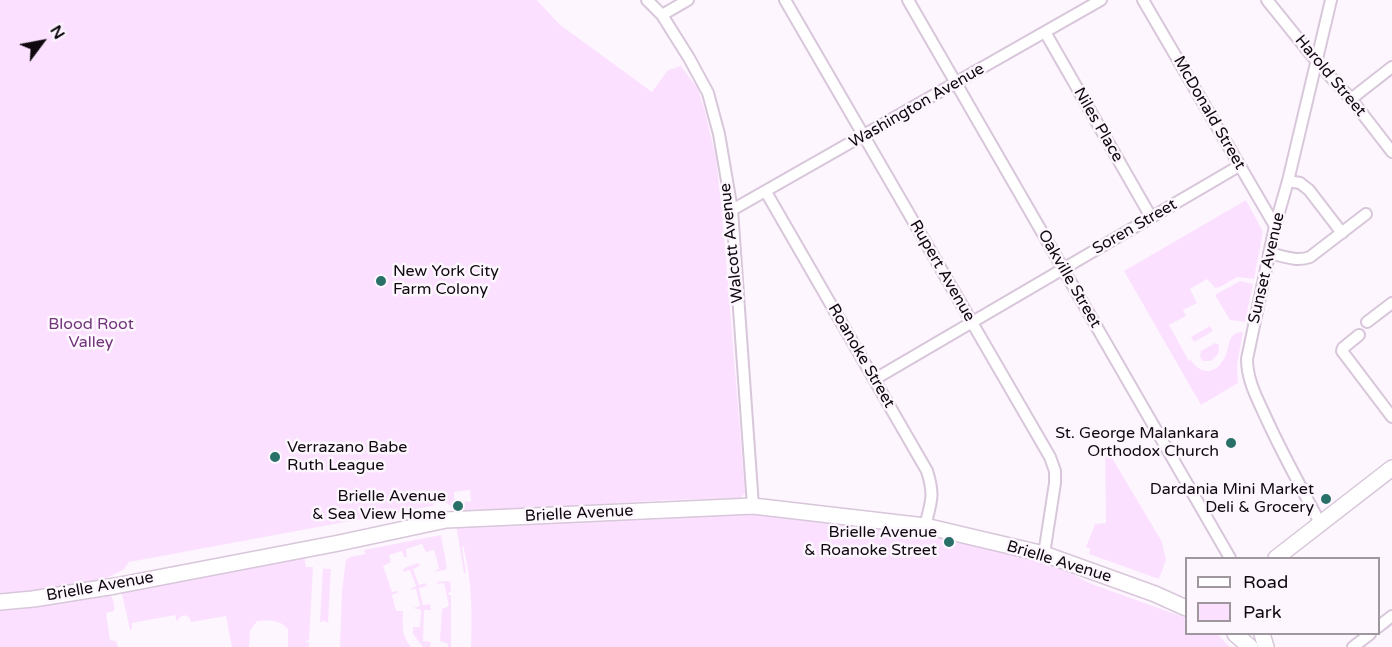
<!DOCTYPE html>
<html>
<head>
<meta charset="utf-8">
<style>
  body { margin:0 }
  #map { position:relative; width:1392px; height:647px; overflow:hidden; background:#fdf6fe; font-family:"Varela Round",sans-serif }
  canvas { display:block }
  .legend { position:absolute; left:1185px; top:557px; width:195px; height:78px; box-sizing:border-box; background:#fdf6fe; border:2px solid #9e979e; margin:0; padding:8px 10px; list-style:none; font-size:18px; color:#0f090f }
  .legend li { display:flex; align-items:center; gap:12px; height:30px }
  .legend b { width:30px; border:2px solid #9e979e }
  .north { position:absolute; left:12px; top:12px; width:60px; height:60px; -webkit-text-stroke:4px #fdf6fe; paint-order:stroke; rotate:58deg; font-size:16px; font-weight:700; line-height:24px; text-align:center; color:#0f090f }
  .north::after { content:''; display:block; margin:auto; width:21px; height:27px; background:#0f090f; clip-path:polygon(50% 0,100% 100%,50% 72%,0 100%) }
</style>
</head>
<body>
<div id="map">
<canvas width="1392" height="647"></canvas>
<ul class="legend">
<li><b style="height:8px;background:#fff"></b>Road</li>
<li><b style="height:16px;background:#fbe1ff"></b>Park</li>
</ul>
<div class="north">N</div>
</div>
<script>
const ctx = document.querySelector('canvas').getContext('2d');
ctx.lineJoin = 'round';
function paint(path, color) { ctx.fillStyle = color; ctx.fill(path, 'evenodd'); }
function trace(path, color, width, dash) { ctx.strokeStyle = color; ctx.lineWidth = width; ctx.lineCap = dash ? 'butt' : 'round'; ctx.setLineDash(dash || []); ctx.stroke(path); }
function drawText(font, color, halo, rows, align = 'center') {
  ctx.font = font + ' "Varela Round",sans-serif'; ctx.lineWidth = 5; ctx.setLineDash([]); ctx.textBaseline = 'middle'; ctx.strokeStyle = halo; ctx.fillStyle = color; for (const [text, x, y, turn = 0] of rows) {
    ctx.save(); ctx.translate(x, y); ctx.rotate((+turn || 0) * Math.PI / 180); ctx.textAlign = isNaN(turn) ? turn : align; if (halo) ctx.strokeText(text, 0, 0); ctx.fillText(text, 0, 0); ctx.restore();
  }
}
paint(new Path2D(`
  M0,0h537l22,24 93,68 16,-22 13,-4 17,23 7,22 11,48 6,51 23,283 -5,5 -72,2 -129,8 -70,2h-12l-15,-10 -10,6 -303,56 -6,8 -30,14 -93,13zM470,490l1,11 -11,1 -1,-2h-3l-2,-2v-6z
  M1246,200l17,32 -9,47 -17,-2 -17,10 -5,1 -8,-9 -17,10 7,14 -14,7 3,6 -17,9 20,36 2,-1c10,16 26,14 34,-3 3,-6 3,-14 6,-19 3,-5 7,-6 12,-6l-6,33 1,18 -37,22 -77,-134z
  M1240,281l13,3 -8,38 -15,-2 -15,-25z
  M1210,326l3,5 -19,11 -3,-5z
  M1215,343l3,1 1,3 -1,7 -7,7h-8l-3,-4 1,-6z
  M1105,446l57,96 4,18 -7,19 -70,-25 1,-5 -4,-2 9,-23 11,-1z
  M752,512l95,10 64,11 125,26 29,11 24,13 97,35v16h31l13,13h-759c1,-34 1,-68 -8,-101l-1,1 4,26h-2l-8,-48z
  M441,535l6,33 -1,2 -13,2 6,-3 -5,-19 -8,2 -4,-8 -16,5 1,8h-3l-2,-6 -13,4 2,7 -8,4 9,26 6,-1 1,1 -7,3 4,16h7c0,14 -2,24 8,36h-71l2,-56 4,-31 4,-3 15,-3 -1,-4z
  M304,555l2,12h7l-4,73 -3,1v1h3v5h-21v-18c-7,-9 -20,-9 -31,-8l-7,10 -1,16h-17l-6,-31 -35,6 -2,-5 -5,-2 -5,3 -2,4 -2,-7 -43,8v6l-2,1 -8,-36 1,-3z
  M418,563l2,3 -7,3 6,16 6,-2 2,3 -8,2 4,17 7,-1 1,6h-7l-1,31 8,1 -1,5h-7l-10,-13v-7h7l1,-17 -8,-2 7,-2 -4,-17 -7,1 7,-4 -6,-16 -7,2 1,-4z
  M323,568l2,1h6l-3,54 -4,-2 -4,1z
  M447,581l3,1 1,10 -3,1 1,2h2v52h-3v-3l-8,-3 2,-32 7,-3 -5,-23 -7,1 1,-2z
  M108,593c5,3 7,12 6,18l-8,2 4,27 6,1 2,6h-118v-38z`), '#fbe1ff');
const street = new Path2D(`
  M647,0l15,15 27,43 19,35 11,41 13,76 21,296
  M785,0l265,457 5,14v12l-11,71
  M908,0l322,558
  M1143,0l132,226
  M1267,0l50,62 34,37 41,53
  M662,15l26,-15
  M1045,32l106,185
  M1351,99l41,-32
  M1288,181l12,2 9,7 33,43
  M766,192l161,279c8,25 4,31 -2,55
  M732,210l369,-210
  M1269,253c14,3 27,9 41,4l56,-43
  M1367,322l25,-19
  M1359,335l-16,13 -1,3 50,66
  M875,379l364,-213
  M1320,523c-18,-34 -37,-68 -53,-103 -9,-20 -20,-39 -20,-61l28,-133 13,-45 43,-181
  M1378,627l14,-11
  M1353,647l17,-13`);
const secondary = new Path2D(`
  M1276,558l116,-90
  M0,602l33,-3 82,-13 224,-43 107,-23 307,-14 172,20 119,28 111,40 31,14
  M1235,634l15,13
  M1262,634l4,13`);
trace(street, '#d8c6da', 14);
trace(secondary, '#d8c6da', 18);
trace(street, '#fff', 10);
trace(secondary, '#fff', 15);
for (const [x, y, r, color] of [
  [381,281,6,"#297168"],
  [1231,443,6,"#297168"],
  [275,457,6,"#297168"],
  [1326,499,6,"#297168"],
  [458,506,6,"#297168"],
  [949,542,6,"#297168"]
]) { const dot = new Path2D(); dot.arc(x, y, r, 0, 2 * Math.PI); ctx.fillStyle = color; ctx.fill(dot); trace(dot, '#fdf6fe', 2); }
drawText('16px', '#0f090f', '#fdf6fe', [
  ["Harold Street",1330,76,50],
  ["Washington Avenue",917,106,-30],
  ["McDonald Street",1209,113,60],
  ["Niles Place",1098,125,60],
  ["Soren Street",1135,227,-30],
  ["Walcott Avenue",732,243,-96],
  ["Sunset Avenue",1267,268,-77],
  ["Rupert Avenue",942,271,60],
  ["Oakville Street",1069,279,60],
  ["Roanoke Street",861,356,60],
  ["Brielle Avenue",579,514,-3],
  ["Brielle Avenue",1059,562,17],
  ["Brielle Avenue",100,587,-10]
]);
drawText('16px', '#0f090f', '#fdf6fe', [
  ["New York City",393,272,"left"],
  ["Farm Colony",393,290,"left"],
  ["St. George Malankara",1219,434],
  ["Orthodox Church",1219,452],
  ["Verrazano Babe",287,448,"left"],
  ["Ruth League",287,466,"left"],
  ["Dardania Mini Market",1314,490],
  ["Deli & Grocery",1314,508],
  ["Brielle Avenue",446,497],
  ["& Sea View Home",446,515],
  ["Brielle Avenue",937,533],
  ["& Roanoke Street",937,551]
], 'right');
drawText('16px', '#71357a', '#fdf6fe', [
  ["Blood Root",91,325],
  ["Valley",91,343]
]);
</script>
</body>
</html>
